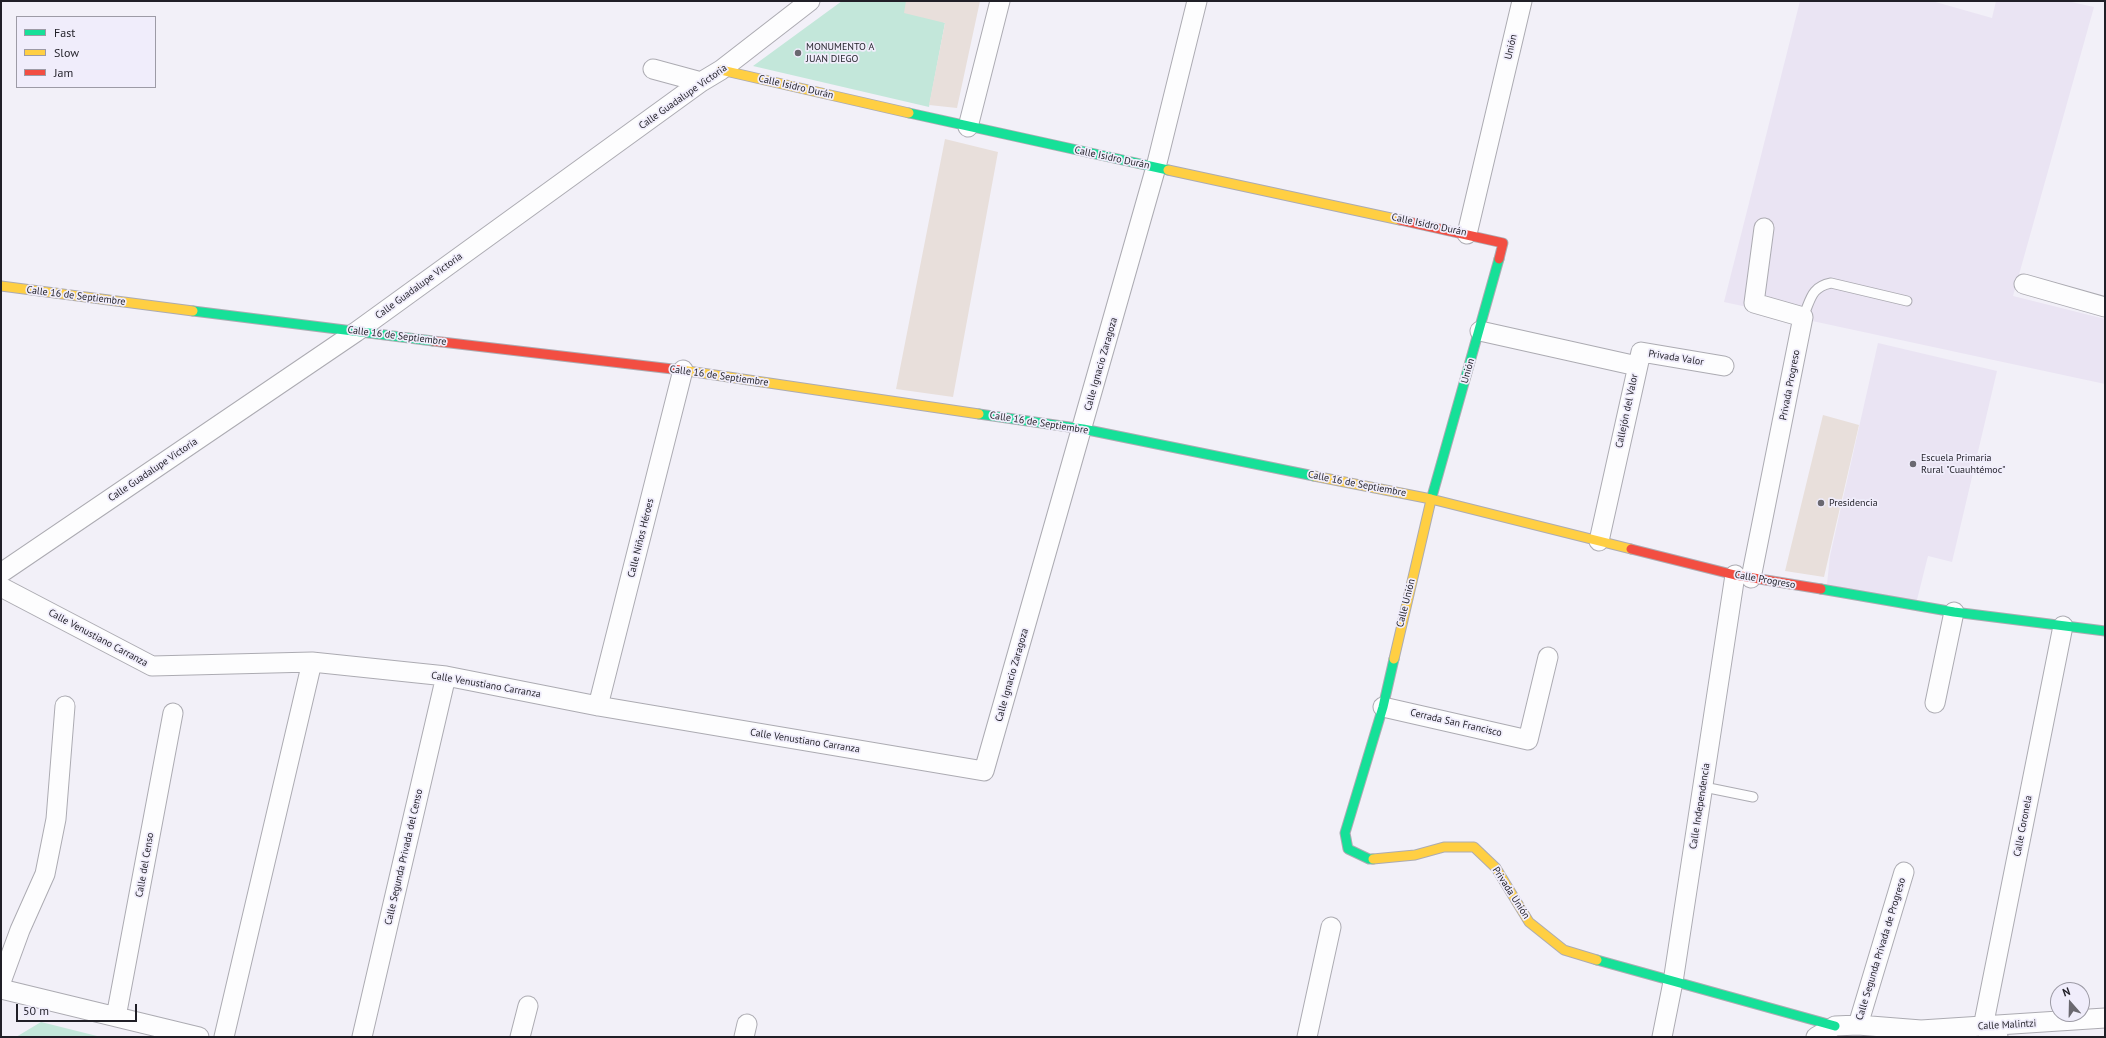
<!DOCTYPE html>
<html>
<head>
<meta charset="utf-8">
<style>
  body { margin:0 }
  #map { position:relative; width:2106px; height:1038px; overflow:hidden; background:#f2f0f8; font-family:"PT Sans",sans-serif }
  canvas { display:block }
  .frame { position:absolute; inset:0; border:2px solid #201f27; pointer-events:none }
  .legend { position:absolute; left:16px; top:16px; width:140px; height:72px; box-sizing:border-box; background:#f0edfb; border:1px solid #9d9ba6; margin:0; padding:5px 7px; list-style:none; font-size:12px; color:#201f27 }
  .legend li { display:flex; align-items:center; gap:8px; height:20px }
  .legend b { width:20px; border:1px solid #9d9ba6 }
  .north { position:absolute; left:2050px; top:982px; width:40px; height:40px; box-sizing:border-box; background:#f0edfb; border:1px solid #9d9ba6; border-radius:50%; rotate:340deg; font-size:11px; font-weight:700; line-height:16px; text-align:center; color:#201f27 }
  .north::after { content:''; display:block; margin:auto; width:14px; height:18px; background:#6a6870; clip-path:polygon(50% 0,100% 100%,50% 72%,0 100%) }
  .scale { position:absolute; left:16px; top:1004px; width:121px; height:18px; box-sizing:border-box; border:2px solid #201f27; border-top:0; padding-left:5px; font-size:12px; line-height:14px; white-space:nowrap; color:#201f27; -webkit-text-stroke:3px #f0edfb; paint-order:stroke }
</style>
</head>
<body>
<div id="map">
<canvas width="2106" height="1038"></canvas>
<div class="frame"></div>
<ul class="legend">
<li><b style="height:5px;background:#16e098"></b>Fast</li>
<li><b style="height:5px;background:#ffcf43"></b>Slow</li>
<li><b style="height:5px;background:#f24e42"></b>Jam</li>
</ul>
<div class="north">N</div>
<div class="scale">50 m</div>
</div>
<script>
const ctx = document.querySelector('canvas').getContext('2d');
ctx.lineJoin = 'round';
function paint(path, color) { ctx.fillStyle = color; ctx.fill(path, 'evenodd'); }
function trace(path, color, width, dash) { ctx.strokeStyle = color; ctx.lineWidth = width; ctx.lineCap = dash ? 'butt' : 'round'; ctx.setLineDash(dash || []); ctx.stroke(path); }
function drawText(font, color, halo, rows, align = 'center') {
  ctx.font = font + ' "PT Sans",sans-serif'; ctx.lineWidth = 3.5; ctx.setLineDash([]); ctx.textBaseline = 'middle'; ctx.strokeStyle = halo; ctx.fillStyle = color; for (const [text, x, y, turn = 0] of rows) {
    ctx.save(); ctx.translate(x, y); ctx.rotate((+turn || 0) * Math.PI / 180); ctx.textAlign = isNaN(turn) ? turn : align; if (halo) ctx.strokeText(text, 0, 0); ctx.fillText(text, 0, 0); ctx.restore();
  }
}
paint(new Path2D(`
  M1800,1h132l60,17 4,-17h71l27,6 -81,289 92,23v65l-381,-82z
  M1878,343l119,28 -45,191 -24,-6 -12,48 -89,-20 3,-28z`), '#eae4f3');
paint(new Path2D(`
  M842,1h64l39,22 -16,84 -176,-41z
  M41,1022l60,15h-85z`), '#c3e7da');
paint(new Path2D(`
  M906,1h74l-23,107 -28,-3 16,-82 -41,-10z
  M945,139l53,13 -45,245 -57,-8z
  M1823,415l36,10 -35,152 -39,-6z`), '#e8dfdb');
const lane = new Path2D(`
  M1803,317c8,-18 8,-30 28,-34l76,18
  M1704,787l49,10`);
const street = new Path2D(`
  M653,69l48,13
  M968,127l32,-126
  M1467,234l55,-233
  M2024,284l81,23
  M1480,331l157,35
  M1599,541l42,-189 83,14
  M1,573l355,-241 345,-250 20,-12 89,-69
  M1751,578l52,-261 -49,-14 10,-75
  M1,587l151,79 160,-4 134,14 152,30 386,65 172,-604 41,-166
  M1935,703l19,-91
  M598,706l85,-336
  M1383,707l145,33 20,-83
  M1,982l19,-52 25,-56 11,-55 9,-113
  M1,989l198,48
  M116,1017l57,-304
  M1858,1025l46,-153
  M224,1037l88,-375
  M362,1037l84,-361
  M520,1037l8,-31
  M744,1037l3,-13
  M1307,1037l24,-110
  M1662,1037l11,-55 62,-407
  M1816,1037l19,-11 23,-1 63,5 184,-12
  M1998,1037l-15,-10 80,-401`);
const fast = new Path2D(`
  M909,113l259,57
  M193,311l240,30
  M979,414l104,15 231,47
  M1431,500l68,-241
  M1821,589l133,23 151,19
  M1373,859h-4l-21,-10 -3,-16 38,-126 11,-48
  M1597,960l238,66`);
const slow = new Path2D(`
  M721,70l188,43
  M1168,170l232,50
  M1,286l192,25
  M681,370l298,44
  M1314,476l117,23 200,50
  M1394,659l37,-159
  M1373,859l42,-4 29,-8h30l22,21 33,54 35,28 33,10`);
const jam = new Path2D(`
  M1400,220l103,23 -4,16
  M433,341l248,29
  M1631,549l104,26 86,14`);
trace(lane, '#acabb2', 11);
trace(street, '#acabb2', 21);
trace(fast, '#acabb2', 11);
trace(slow, '#acabb2', 11);
trace(jam, '#acabb2', 11);
trace(lane, '#fdfdfe', 9);
trace(street, '#fdfdfe', 19);
trace(fast, '#16e098', 9);
trace(slow, '#ffcf43', 9);
trace(jam, '#f24e42', 9);
for (const [x, y, r, color] of [
  [798,53,4,"#6a6870"],
  [1913,464,4,"#6a6870"],
  [1821,503,4,"#6a6870"]
]) { const dot = new Path2D(); dot.arc(x, y, r, 0, 2 * Math.PI); ctx.fillStyle = color; ctx.fill(dot); trace(dot, '#f0edfb', 1.5); }
drawText('10px', '#201f27', '#f0edfb', [
  ["MONUMENTO A",806,47],
  ["JUAN DIEGO",806,59],
  ["Escuela Primaria",1921,458],
  ["Rural \"Cuauhtémoc\"",1921,470],
  ["Presidencia",1829,503]
], 'left');
drawText('10px', '#201f27', '#f0edfb', [
  ["Unión",1511,47,-77],
  ["Calle Isidro Durán",796,87,13],
  ["Calle Guadalupe Victoria",683,97,-35],
  ["Calle Isidro Durán",1112,158,12],
  ["Calle Isidro Durán",1429,225,12],
  ["Calle Guadalupe Victoria",419,286,-36],
  ["Calle 16 de Septiembre",76,296,7],
  ["Calle 16 de Septiembre",397,336,7],
  ["Privada Valor",1676,358,9],
  ["Calle Ignacio Zaragoza",1101,364,-74],
  ["Unión",1468,371,-74],
  ["Calle 16 de Septiembre",719,376,8],
  ["Privada Progreso",1790,385,-79],
  ["Callejón del Valor",1627,411,-78],
  ["Calle 16 de Septiembre",1039,423,9],
  ["Calle Guadalupe Victoria",153,470,-34],
  ["Calle 16 de Septiembre",1357,484,11],
  ["Calle Niños Héroes",641,538,-76],
  ["Calle Progreso",1765,580,10],
  ["Calle Unión",1406,603,-76],
  ["Calle Venustiano Carranza",98,638,28],
  ["Calle Ignacio Zaragoza",1012,675,-74],
  ["Calle Venustiano Carranza",486,685,10],
  ["Cerrada San Francisco",1456,723,13],
  ["Calle Venustiano Carranza",805,741,9],
  ["Calle Independencia",1700,806,-81],
  ["Calle Coronela",2023,826,-79],
  ["Calle Segunda Privada del Censo",404,857,-77],
  ["Calle del Censo",145,865,-80],
  ["Privada Unión",1511,893,57],
  ["Calle Segunda Privada de Progreso",1881,949,-73],
  ["Calle Malintzi",2007,1025,-3]
]);
</script>
</body>
</html>
